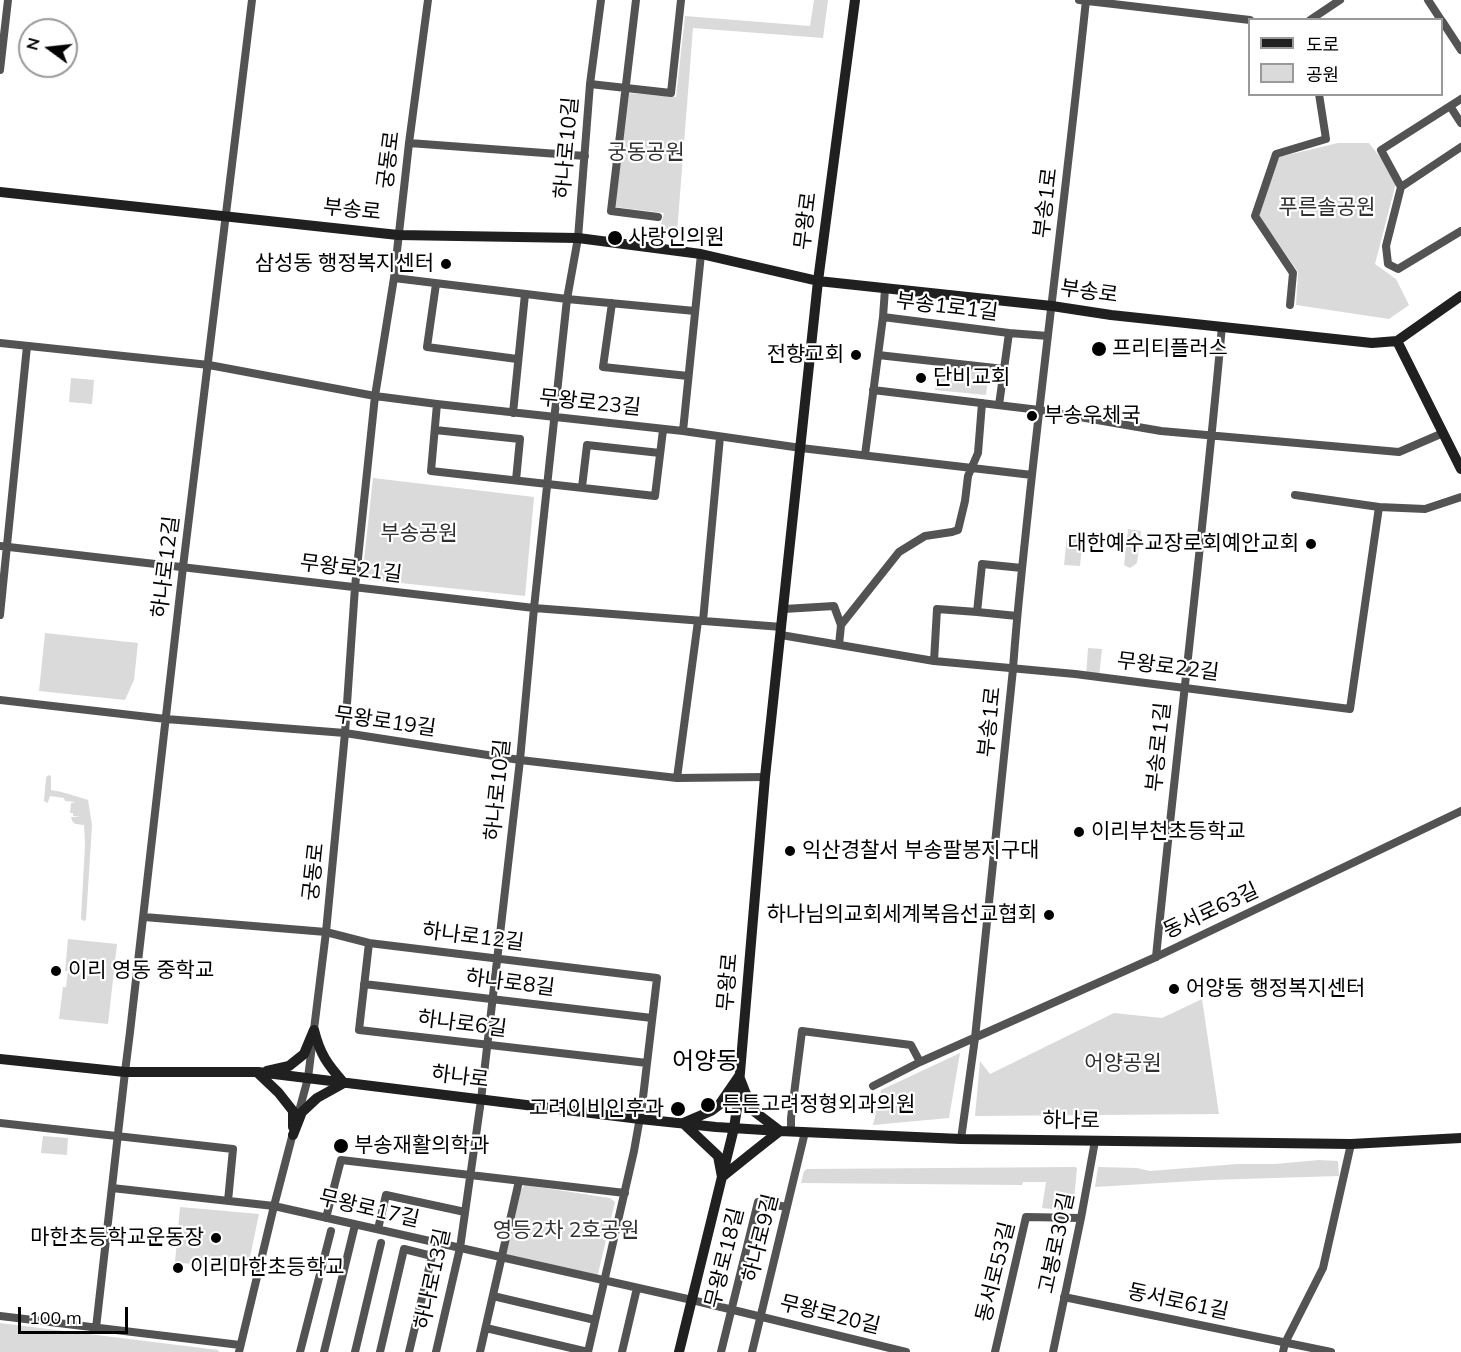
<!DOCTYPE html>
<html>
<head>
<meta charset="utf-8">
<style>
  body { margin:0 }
  #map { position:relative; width:1461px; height:1352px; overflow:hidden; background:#fff; font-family:Mulish,"Noto Sans KR",sans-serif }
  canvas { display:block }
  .legend { position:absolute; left:1248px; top:18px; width:195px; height:78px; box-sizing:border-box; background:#fff; border:2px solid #999; margin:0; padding:8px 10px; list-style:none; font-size:18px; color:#000 }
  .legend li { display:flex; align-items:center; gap:12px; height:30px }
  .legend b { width:30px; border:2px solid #999 }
  .north { position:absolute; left:18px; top:18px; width:60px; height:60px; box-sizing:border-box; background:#fff; border:2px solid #999; border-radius:50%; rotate:285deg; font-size:16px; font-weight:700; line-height:24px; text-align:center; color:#000 }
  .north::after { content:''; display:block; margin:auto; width:21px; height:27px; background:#000; clip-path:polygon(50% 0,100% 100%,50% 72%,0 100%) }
  .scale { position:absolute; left:18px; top:1307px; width:110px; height:27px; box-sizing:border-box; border:3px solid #000; border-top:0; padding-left:8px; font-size:18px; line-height:21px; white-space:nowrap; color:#000; -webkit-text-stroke:4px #fff; paint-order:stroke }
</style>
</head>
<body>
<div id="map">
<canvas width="1461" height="1352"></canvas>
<ul class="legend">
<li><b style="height:8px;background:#202020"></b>도로</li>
<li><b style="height:16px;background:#dadada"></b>공원</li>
</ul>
<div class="north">N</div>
<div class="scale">100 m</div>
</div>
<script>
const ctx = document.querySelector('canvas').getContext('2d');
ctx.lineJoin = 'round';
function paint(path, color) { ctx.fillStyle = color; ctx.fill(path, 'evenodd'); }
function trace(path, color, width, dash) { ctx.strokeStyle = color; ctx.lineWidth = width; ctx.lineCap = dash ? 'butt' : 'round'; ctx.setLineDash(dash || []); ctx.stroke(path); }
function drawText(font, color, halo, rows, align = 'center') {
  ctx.font = font + ' Mulish,"Noto Sans KR",sans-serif'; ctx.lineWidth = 4.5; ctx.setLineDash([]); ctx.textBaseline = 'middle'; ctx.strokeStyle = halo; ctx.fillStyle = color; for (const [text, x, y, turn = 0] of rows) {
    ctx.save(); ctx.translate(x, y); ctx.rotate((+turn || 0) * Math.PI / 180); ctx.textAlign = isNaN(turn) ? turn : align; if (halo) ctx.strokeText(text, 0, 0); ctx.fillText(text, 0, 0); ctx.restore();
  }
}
paint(new Path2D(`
  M814,0h14l-5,38 -130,-10 -16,205h-14l-3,-4 4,-16 -49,-6 13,-114 48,4 9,-81 125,10z
  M1338,143h31l28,36 -22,85 21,15 13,26 -20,14 -93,-14 2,-33 -39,-57 20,-58z
  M937,366l52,5 -3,24 -51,-5z
  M71,378l23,2 -2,24 -23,-2z
  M373,478l161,19 -9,99 -163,-17z
  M1128,529l13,2 -4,32 -7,5 -6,-3z
  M1067,536l16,1 -3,29 -16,-1z
  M45,633l93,10 -4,37 -9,20 -86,-9z
  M1088,648l14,1 -3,28 -13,-1z
  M50,775l1,2v13c13,2 24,6 37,10l4,25 -6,95 -2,1 -3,-2 4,-75 -1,-19c-7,-1 -11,1 -13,-8h10l-8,-1v-3h-3l1,-10 5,-1 -11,-1 -1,-3 -14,-2 -2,6 -1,1 -3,-2 2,-23 1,-2z
  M68,939l49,5 -9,80 -49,-5 4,-32h3l2,-16h-3z
  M1202,999l17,115 -244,2 5,-55 10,13 124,-61 48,5z
  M960,1053l-11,65 -76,7 8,-35z
  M43,1136l25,2 -1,17 -26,-2z
  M1319,1160l19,1 1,15 -129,4 -115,7 3,-20 39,1 13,3 88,-7h37z
  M1075,1167l2,1 -4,43 -31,-3 4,-26h-23l-1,3 -221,-2 3,-12 3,-2z
  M525,1185l85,13 5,4 -18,76 -92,-22 15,-66z
  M180,1207l79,7 -12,57 -72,-9z
  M0,1323l218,27 1,2h-219z`), '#dadada');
trace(new Path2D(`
  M636,0l-25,211 47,6
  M1079,0l171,20
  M1428,0l13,20
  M1310,20l30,-20
  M1442,21l19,29
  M0,70l8,-70
  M590,84l81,9 10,-93
  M1450,106l11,17
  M409,143l176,13
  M1461,147l-60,40 -15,59 2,18 10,5 63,-38
  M1401,187l-20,-37 80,-51
  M394,278l173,21 128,12
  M436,284l-9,63 90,12
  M612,303l-9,64 85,9
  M1290,305l3,-32 -38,-57 21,-62 50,-15 -7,-45
  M883,317l126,16 39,3
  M0,343l209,22 166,31 62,8 246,27 118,17 231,27
  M878,355l126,14
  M873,390l166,20 122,21 238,21 44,-19
  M437,404l-6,67 224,25 8,-66
  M999,405l10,-72
  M513,413l12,-119
  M435,430l85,9 -4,41
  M683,431l18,-177
  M865,455l18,-138 2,-28
  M582,487l5,-42 73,8
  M1295,495l84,12 46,2 36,-12
  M0,546l534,62 248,19
  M784,609l50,-3 7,19
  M0,615l27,-269
  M1017,616l-40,-4 5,-48 40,4
  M703,621l17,-184
  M781,635l153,26 141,13 275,35 29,-202
  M839,645l2,-20 58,-73 26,-16 27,-4 6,-2 7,-29 3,-25 10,-23 4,-50
  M934,661l3,-52 40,3
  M0,700l166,19 179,14 175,27 157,18 88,-1
  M677,778l21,-157
  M144,917l182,15 43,11 288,35 -15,128 -8,45 -46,201 -102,-24
  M369,943l-10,87 288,33
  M1156,957c21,-210 47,-420 66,-631
  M364,984l288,34
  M873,1086l47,-24 236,-105 305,-146
  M298,1115l10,-37 18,-146 19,-199 10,-146 20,-191 19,-118 15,-135 19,-143
  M0,1123l233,26 -5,52
  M791,1131v-13l11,-87 109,14 9,17
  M961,1139l14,-101 38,-369c4,-59 11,-118 17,-176 18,-165 39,-329 56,-493
  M112,1188l162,18 418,94 214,52
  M326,1218l15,-58 284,33
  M378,1229l8,-34 79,17
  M493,1296l102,24
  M1064,1297l267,55
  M0,1316l240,29
  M96,1328l29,-256 5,-40 53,-465 69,-567
  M239,1352l35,-146 19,-73
  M300,1352l31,-121
  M324,1352l31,-127
  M355,1352l26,-109
  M380,1352l24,-103 28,7 -23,96
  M436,1352l24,-104 21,-148 39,-340 14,-152 33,-309 11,-61 12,-154 11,-84
  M480,1352l39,-171
  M622,1352l15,-64
  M721,1352l37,-150 29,5
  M752,1352l53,-220
  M995,1352l31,-135 55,1
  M1053,1352l28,-134 14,-77
  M1283,1352l2,-9 38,-75 28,-124`), '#535353', 8);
trace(new Path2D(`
  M0,192l398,43 180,3 123,16 117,27 234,25 59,9 261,28 25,-2 64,-45
  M1397,341l64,128
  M0,1059l125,13h133l382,47 76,8 64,4 181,8 390,5 110,-6
  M267,1071l22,-5 15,-12 10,-24
  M258,1073l20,19 15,19v16
  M739,1076l7,18 9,18 25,19c-20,15 -39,31 -58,46l-4,-21 -35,-33 28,-12 8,-6z
  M293,1135l9,-23 15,-14 27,-15c-17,-19 -24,-29 -30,-53
  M679,1352l55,-224 3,-20 28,-331 53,-496 37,-281`), '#202020', 10);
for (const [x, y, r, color] of [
  [615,238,8,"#000"],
  [446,264,6,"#000"],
  [1099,349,8,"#000"],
  [856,355,6,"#000"],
  [921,378,6,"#000"],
  [1032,416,6,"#000"],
  [1311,544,6,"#000"],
  [1079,832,6,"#000"],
  [790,851,6,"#000"],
  [1049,915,6,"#000"],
  [56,971,6,"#000"],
  [1174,989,6,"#000"],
  [708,1105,8,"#000"],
  [678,1109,8,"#000"],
  [341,1146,8,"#000"],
  [216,1238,6,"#000"],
  [178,1268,6,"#000"]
]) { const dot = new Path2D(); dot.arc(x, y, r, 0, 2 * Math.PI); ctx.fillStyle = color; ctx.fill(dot); trace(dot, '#fff', 2); }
drawText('21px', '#000', '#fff', [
  ["하나로10길",567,148,-85],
  ["궁동로",389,160,-83],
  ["부송1로",1046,203,-83],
  ["부송로",352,210,6],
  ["무왕로",806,221,-83],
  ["부송로",1089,292,8],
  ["부송1로1길",947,307,7],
  ["무왕로23길",590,403,6],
  ["하나로12길",166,567,-83],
  ["무왕로21길",351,569,7],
  ["무왕로22길",1168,667,7],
  ["무왕로19길",385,722,8],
  ["부송1로",990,722,-84],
  ["부송로1길",1159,747,-84],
  ["하나로10길",498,790,-84],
  ["궁동로",314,872,-84],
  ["동서로63길",1211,911,-25],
  ["하나로12길",473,937,7],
  ["무왕로",728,982,-85],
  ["하나로8길",510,983,7],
  ["하나로6길",462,1024,7],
  ["하나로",460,1077,7],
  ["하나로",1071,1121,1],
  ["무왕로17길",369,1209,13],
  ["하나로9길",761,1238,-76],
  ["고봉로30길",1057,1243,-78],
  ["무왕로18길",725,1258,-76],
  ["동서로53길",996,1272,-76],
  ["하나로13길",433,1279,-78],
  ["동서로61길",1178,1302,12],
  ["무왕로20길",830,1315,14]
]);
drawText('21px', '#313131', '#fff', [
  ["궁동공원",646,153],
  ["푸른솔공원",1327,208],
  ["부송공원",419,534],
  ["어양공원",1123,1064],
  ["영등2차 2호공원",566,1231]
]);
drawText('21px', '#000', '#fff', [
  ["사랑인의원",628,238],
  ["삼성동 행정복지센터",434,264,"right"],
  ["프리티플러스",1112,349],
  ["전향교회",844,355,"right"],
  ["단비교회",933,378],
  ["부송우체국",1044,416],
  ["대한예수교장로회예안교회",1299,544,"right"],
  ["이리부천초등학교",1091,832],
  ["익산경찰서 부송팔봉지구대",802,851],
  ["하나님의교회세계복음선교협회",1037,915,"right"],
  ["이리 영동 중학교",68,971],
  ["어양동 행정복지센터",1186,989],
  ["튼튼고려정형외과의원",722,1105],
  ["고려이비인후과",664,1109,"right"],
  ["부송재활의학과",354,1146],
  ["마한초등학교운동장",204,1238,"right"],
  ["이리마한초등학교",190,1268]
], 'left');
drawText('24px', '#000', '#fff', [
  ["어양동",705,1062]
]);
</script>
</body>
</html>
